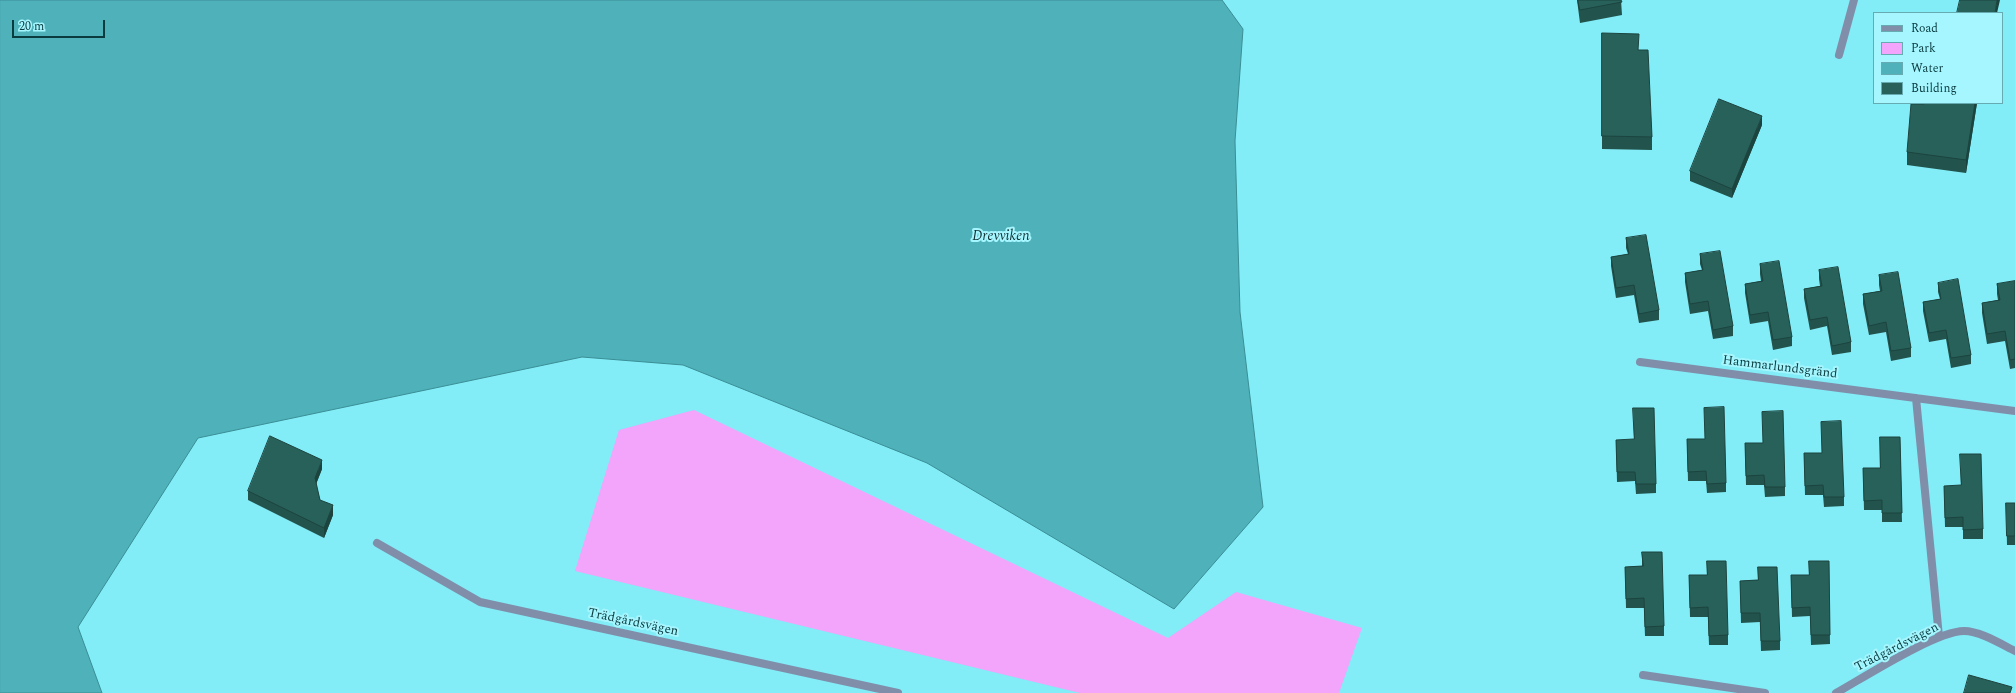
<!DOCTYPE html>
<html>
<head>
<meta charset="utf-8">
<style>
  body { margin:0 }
  #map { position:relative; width:2015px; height:693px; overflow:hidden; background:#82ecf7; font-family:Spectral,serif }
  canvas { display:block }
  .legend { position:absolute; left:1873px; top:12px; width:130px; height:92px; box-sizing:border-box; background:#a5f6fe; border:1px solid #67abb2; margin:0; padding:5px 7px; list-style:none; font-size:12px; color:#0a3b3f }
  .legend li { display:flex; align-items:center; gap:8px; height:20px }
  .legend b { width:20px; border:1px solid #67abb2 }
  .scale { position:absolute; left:12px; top:20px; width:93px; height:18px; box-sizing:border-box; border:2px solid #0a3b3f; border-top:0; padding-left:5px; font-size:12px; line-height:14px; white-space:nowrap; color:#0a3b3f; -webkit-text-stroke:3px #a5f6fe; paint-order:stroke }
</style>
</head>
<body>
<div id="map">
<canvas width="2015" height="693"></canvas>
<ul class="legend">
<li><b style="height:5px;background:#808eaa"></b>Road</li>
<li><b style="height:11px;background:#f3a4fb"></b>Park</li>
<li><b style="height:11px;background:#4fb1ba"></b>Water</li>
<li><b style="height:11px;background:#28615a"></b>Building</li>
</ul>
<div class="scale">20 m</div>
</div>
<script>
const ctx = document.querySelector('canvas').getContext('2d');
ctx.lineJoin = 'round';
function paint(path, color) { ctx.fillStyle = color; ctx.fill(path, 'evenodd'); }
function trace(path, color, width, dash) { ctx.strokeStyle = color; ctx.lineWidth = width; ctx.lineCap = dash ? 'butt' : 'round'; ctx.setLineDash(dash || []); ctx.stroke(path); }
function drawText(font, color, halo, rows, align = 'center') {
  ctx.font = font + ' Spectral,serif'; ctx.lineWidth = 4; ctx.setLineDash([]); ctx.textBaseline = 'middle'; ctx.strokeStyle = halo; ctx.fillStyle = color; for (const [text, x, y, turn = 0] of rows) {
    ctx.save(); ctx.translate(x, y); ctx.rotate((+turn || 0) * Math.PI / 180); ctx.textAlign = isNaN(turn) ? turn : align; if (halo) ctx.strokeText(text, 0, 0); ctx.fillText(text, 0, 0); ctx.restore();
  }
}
paint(new Path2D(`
  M694,410l474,228 68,-46 126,36 -23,65h-259l-505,-122 44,-141z`), '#f3a4fb');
const water = new Path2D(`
  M0,0h1222l21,29 -8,112 5,171 23,195 -89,102 -247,-146 -244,-98 -101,-8 -384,81 -120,189 24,66h-102z`);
paint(water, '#4fb1ba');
trace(water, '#3a8e95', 1);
trace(new Path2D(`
  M1839,55l15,-55
  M1640,362l375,49
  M1916,398l23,239
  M377,543l103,59 418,91
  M1643,675l122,18
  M1836,693c27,-15 100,-62 128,-62 16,0 37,13 51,20`), '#808eaa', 8);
paint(new Path2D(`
  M1577,0h44l1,15 -42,8z
  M1602,33l37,17 13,87v13l-50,-1z
  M1925,103h52l-11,70 -59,-8v-13z
  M1762,125l-30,73 -42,-17v-10z
  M1626,238l33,72v10l-20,3 -5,-28 -18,3 -5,-32v-9l17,-3 -2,-6z
  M1700,254l33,72v10l-20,3 -5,-28 -18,3 -5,-32v-9l17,-3 -2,-6z
  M1760,264l32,73v9l-19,4 -5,-29 -18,3 -5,-31v-9l16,-3 -1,-7z
  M1819,270l32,72v10l-19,3 -5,-29 -17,4 -6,-32v-9l16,-3 -1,-7z
  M1879,275l32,73v9l-20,4 -5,-29 -17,3 -6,-31v-10l17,-3 -1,-6z
  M2015,281v87l-5,1 -5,-28 -18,3 -5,-31v-10l16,-3 -1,-6v-10z
  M1938,283l33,72v9l-20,4 -5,-29 -17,3 -6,-31v-9l17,-3 -2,-7z
  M1900,437l2,85h-20v-12h-18l-1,-42h17z
  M1687,439l39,44v9l-19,1 -1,-12h-18z
  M1616,440l40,44v9l-20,1 -1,-13 -18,1z
  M1745,443l40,44v9l-20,1 -1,-12h-18z
  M1804,453h18l22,44v9l-20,1 -1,-12h-18z
  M322,469l-6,15 4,16 13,15 -9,23 -76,-38v-9z
  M1944,486l39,43v10h-20v-12h-18z
  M2006,503h9v42h-8z
  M1642,552l22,74v10h-19l-1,-28h-18l-1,-41 17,-1z
  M1809,561h20l1,83 -19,1 -1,-29 -18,1 -1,-42h18z
  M1758,567l22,74v9l-19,1 -1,-29 -19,1 -1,-42 18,-1z
  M1689,575l39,60v10h-19l-1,-28h-18z`), '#22534d');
paint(new Path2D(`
  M1997,0h3l-3,13h-2z
  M1975,103h2l-11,70v-13z
  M1762,116v9l-30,73v-9z
  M322,460v9l-7,18v-9z
  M333,505v10l-9,23v-10z`), '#1c443f');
const building = new Path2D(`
  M1578,0h43l1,2 -42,8z
  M1960,0h37l-2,13h-38z
  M1602,33l37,1 -1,16h10l4,87 -50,-1z
  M1719,99l43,17 -30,73 -42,-18z
  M1925,103h50l-9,57 -59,-8 4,-48h13z
  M1646,235l13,75 -20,4 -5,-29 -18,3 -5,-31 18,-3 -3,-16z
  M1720,251l13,75 -20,4 -5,-29 -18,3 -5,-31 18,-3 -3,-16z
  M1779,261l13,76 -19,3 -5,-28 -18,3 -5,-31 18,-3 -3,-17z
  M1838,267l13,75 -19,4 -5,-29 -17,3 -6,-31 18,-3 -3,-16z
  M1898,272l13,76 -20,3 -5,-29 -17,4 -6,-32 19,-3 -3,-16z
  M1958,279l13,76 -20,3 -5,-28 -17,3 -6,-31 18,-3 -3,-16z
  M2015,281v78l-5,1 -5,-29 -18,3 -5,-31 18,-3 -3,-16z
  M1724,407l2,76 -19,1 -1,-13 -18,1 -1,-33h18l-1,-31z
  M1633,408h21l2,76h-20l-1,-12h-18l-1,-32 18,-1z
  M1783,411l2,76h-20l-1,-12 -18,1 -1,-33h18l-1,-31z
  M1841,421l3,76h-20l-1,-12 -18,1 -1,-33h18l-1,-31z
  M270,436l52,24 -7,18 5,22 13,5 -9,23 -76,-37z
  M1880,437h20l2,76h-20v-13l-18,1 -1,-33h17z
  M1960,454h21l2,75 -20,1v-13l-18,1 -1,-32 17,-1z
  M2006,503h9v33h-8z
  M1642,552h20l2,74 -19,1 -1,-29 -18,1 -1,-32 18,-1z
  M1707,561h19l2,74 -19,1 -1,-29 -18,1 -1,-33h18z
  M1809,561h20l1,74h-19l-1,-28 -18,1 -1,-33h18z
  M1758,567h19l3,74h-19l-1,-28h-19l-1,-32 18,-1z
  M1969,675l43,12 -2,6h-46z`);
paint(building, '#28615a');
trace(building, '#1c443f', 1);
drawText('13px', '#0a3b3f', '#a5f6fe', [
  ["Hammarlundsgränd",1780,368,7],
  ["Trädgårdsvägen",633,623,12],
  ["Trädgårdsvägen",1897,648,-27]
]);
drawText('italic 14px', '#123134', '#a5f6fe', [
  ["Drevviken",1001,237]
]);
</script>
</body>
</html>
